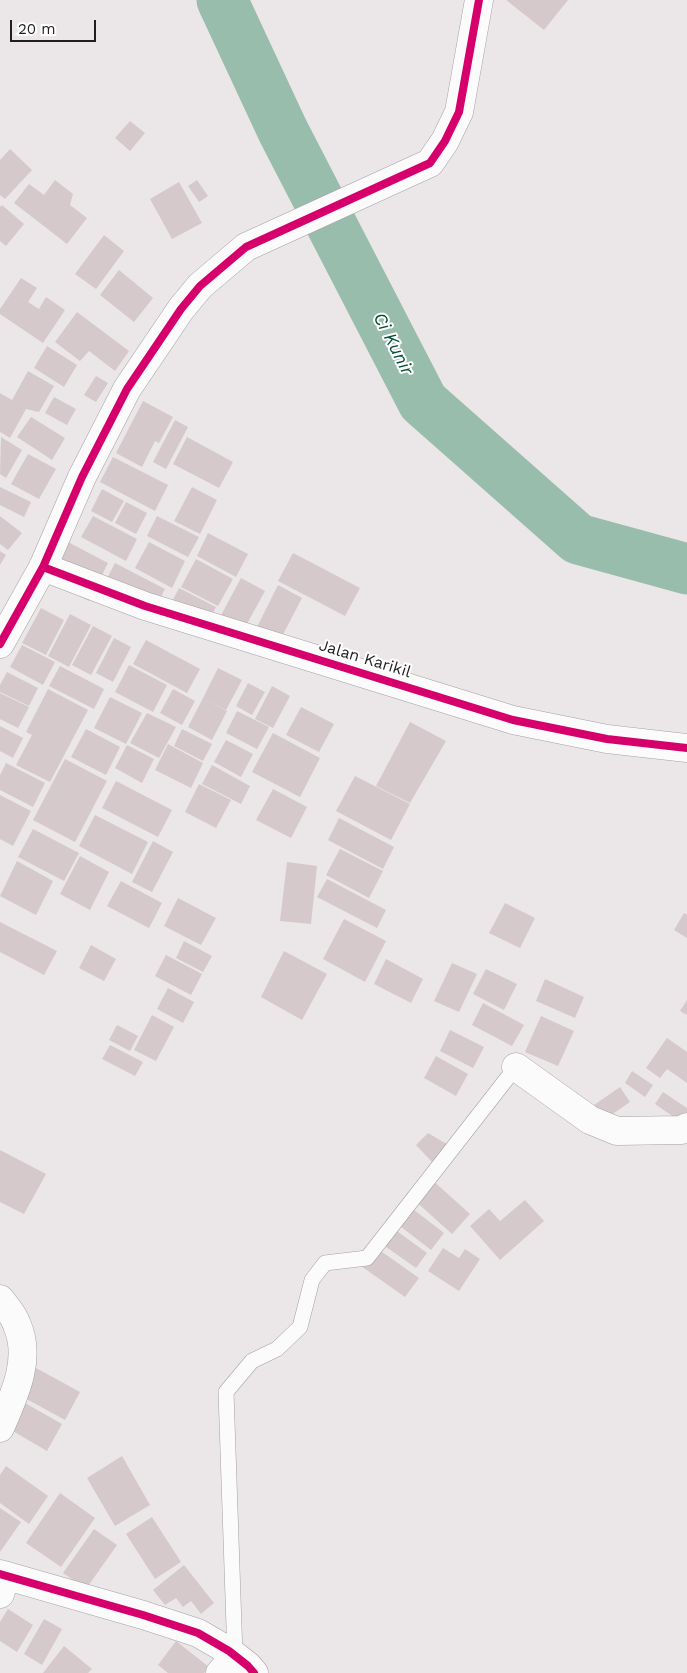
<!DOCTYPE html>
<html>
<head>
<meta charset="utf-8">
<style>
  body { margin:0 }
  #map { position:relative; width:687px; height:1673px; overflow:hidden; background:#ebe6e8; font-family:"Work Sans",sans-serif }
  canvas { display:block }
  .scale { position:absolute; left:10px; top:20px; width:86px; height:22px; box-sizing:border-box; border:2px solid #211e1f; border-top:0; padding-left:6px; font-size:15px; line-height:18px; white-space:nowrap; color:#211e1f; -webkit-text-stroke:4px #fff; paint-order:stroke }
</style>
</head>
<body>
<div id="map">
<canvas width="687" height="1673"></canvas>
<div class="scale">20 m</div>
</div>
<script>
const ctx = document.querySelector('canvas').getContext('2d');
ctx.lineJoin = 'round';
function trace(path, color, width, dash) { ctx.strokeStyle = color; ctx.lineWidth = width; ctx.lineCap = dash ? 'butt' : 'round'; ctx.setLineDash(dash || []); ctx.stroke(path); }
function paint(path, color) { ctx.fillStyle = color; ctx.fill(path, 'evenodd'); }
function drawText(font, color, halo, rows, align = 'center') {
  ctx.font = font + ' "Work Sans",sans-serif'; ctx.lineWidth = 4; ctx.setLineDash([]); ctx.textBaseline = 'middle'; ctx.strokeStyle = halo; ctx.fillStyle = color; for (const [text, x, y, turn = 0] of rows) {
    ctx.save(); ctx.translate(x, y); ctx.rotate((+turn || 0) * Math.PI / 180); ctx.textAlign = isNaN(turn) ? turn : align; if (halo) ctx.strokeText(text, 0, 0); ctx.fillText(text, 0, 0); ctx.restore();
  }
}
trace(new Path2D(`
  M222,0l61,131 140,271 155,137 109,30`), '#99bdac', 51);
paint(new Path2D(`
  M506,0h62l-24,30z
  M130,121l15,12 -15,18 -15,-13z
  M10,149l22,21 -27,29 -5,-4v-35z
  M55,180l18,14 -3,11 17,13 -20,26 -53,-41 15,-19 15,11z
  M197,180l11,16 -9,6 -11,-16z
  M179,182l23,41 -30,16 -22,-40z
  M2,205l22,19 -18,22 -6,-5v-34z
  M104,235l20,16 -28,38 -21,-15z
  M119,270l34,28 -19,24 -34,-27z
  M21,278l16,10 -9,14 11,7 7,-12 19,13 -22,33 -43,-29v-5z
  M77,312l52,39 -14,20 -26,-20 -9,10 -25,-19z
  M47,346l30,19 -13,22 -30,-19z
  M28,371l26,15 -15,26 -13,-3 -16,29 -10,-6v-39l12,7z
  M96,376l12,7 -12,19 -12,-7z
  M54,397l22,12 -9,16 -22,-12z
  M143,401l30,16 -14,26 -4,-2 -13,26 -26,-14z
  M31,417l34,21 -13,22 -35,-23z
  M175,420l13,7 -22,42 -13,-7z
  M1,437l21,13 -16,28 -6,-4z
  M187,437l46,25 -14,26 -46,-24z
  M28,454l28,15 -17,30 -28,-15z
  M113,457l55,28 -13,26 -55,-29z
  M0,487l31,15 -7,15 -24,-12z
  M192,487l25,13 -17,34 -26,-13z
  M102,489l22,12 -12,21 -21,-11z
  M126,502l21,11 -11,21 -21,-11z
  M0,516l22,17 -14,17 -8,-6z
  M93,516l44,23 -11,22 -45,-24z
  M157,516l42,21 -11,20 -41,-21z
  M208,533l40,21 -12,23 -39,-21z
  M68,542l40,21 -19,38 -41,-21z
  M149,542l36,19 -13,27 -37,-20z
  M0,551l6,4 -6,10z
  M293,553l67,35 -15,28 -67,-35z
  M196,559l37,20 -15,27 -37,-19z
  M115,563l50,26 -13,25 -50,-26z
  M241,578l24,13 -22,40 -24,-12z
  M278,585l24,13 -25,48 -23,-13z
  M179,588l37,19 -11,21 -37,-19z
  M41,608l23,12 -18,35 -24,-12z
  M70,614l21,11 -22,42 -21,-11z
  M93,626l19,10 -21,39 -19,-10z
  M114,638l17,9 -18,35 -17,-9z
  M146,640l54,29 -13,24 -54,-29z
  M22,645l33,17 -12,23 -33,-18z
  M129,665l38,20 -14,27 -38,-20z
  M60,666l44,23 -10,20 -45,-23z
  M218,668l24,12 -16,30 -23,-12z
  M7,672l31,16 -9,18 -29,-14v-7z
  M248,683l17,9 -13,23 -16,-9z
  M272,686l18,10 -17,32 -18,-9z
  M48,689l40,21 -38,72 -34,-17 16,-30 -6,-3z
  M173,689l22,12 -13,24 -22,-12z
  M0,693l29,14 -11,21 -18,-9z
  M110,697l32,16 -16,31 -32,-16z
  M203,698l24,13 -15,29 -24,-13z
  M301,707l33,17 -15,28 -33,-17z
  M237,711l32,16 -12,22 -31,-16z
  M147,713l29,14 -17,31 -29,-15z
  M410,722l36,19 -36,62 -34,-17z
  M0,726l23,12 -10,20 -13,-7z
  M86,729l34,18 -14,28 -35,-18z
  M182,729l30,15 -9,17 -29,-15z
  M273,733l47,25 -20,39 -48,-25z
  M226,740l27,14 -12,23 -27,-15z
  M168,744l35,19 -12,25 -36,-18z
  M127,745l27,14 -12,24 -27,-15z
  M65,759l42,22 -32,61 -42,-22z
  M6,763l39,20 -12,24 -33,-17v-15z
  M212,765l38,21 -9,18 -39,-20z
  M355,776l55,28 -19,36 -55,-29z
  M116,781l56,29 -14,27 -56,-29z
  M199,784l32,16 -15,28 -31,-16z
  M273,789l34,18 -16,31 -35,-18z
  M0,795l31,16 -18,35 -13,-7z
  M95,815l53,27 -16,32 -53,-28z
  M339,818l55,29 -11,22 -55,-29z
  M33,829l46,24 -15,28 -46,-24z
  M153,841l20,11 -21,40 -20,-10z
  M340,849l43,22 -14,27 -43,-23z
  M80,856l29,16 -19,38 -30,-16z
  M17,861l36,20 -17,34 -36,-19z
  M287,862l30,4 -6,58 -31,-3z
  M327,879l59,31 -9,18 -60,-31z
  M121,881l41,22 -13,25 -42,-22z
  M178,898l38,20 -15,27 -37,-19z
  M505,903l30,15 -15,30 -31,-15z
  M684,913l3,2v23l-13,-8z
  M344,919l42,22 -21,41 -42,-23z
  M0,922l57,29 -13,24 -44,-23z
  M184,941l28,15 -9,16 -27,-14z
  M91,945l25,14 -12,22 -25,-13z
  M284,951l43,23 -25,46 -41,-23z
  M166,955l36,19 -11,21 -36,-19z
  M386,959l37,20 -12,24 -37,-19z
  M452,963l25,11 -18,38 -25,-11z
  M486,969l31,15 -13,26 -31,-16z
  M545,979l39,18 -9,21 -39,-17z
  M168,988l26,14 -11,21 -26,-14z
  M687,1000v15l-7,-4z
  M483,1003l41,22 -12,21 -40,-21z
  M152,1015l22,12 -18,34 -22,-11z
  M541,1016l33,15 -16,35 -33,-14z
  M117,1025l21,11 -8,15 -21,-11z
  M450,1030l34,17 -11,21 -33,-17z
  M667,1038l20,14v31l-20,-14 -7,9 -14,-10z
  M110,1045l33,17 -8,14 -33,-17z
  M436,1056l32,18 -12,22 -32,-18z
  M632,1071l21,14 -8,12 -20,-14z
  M620,1087l10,15 -26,18 -10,-15z
  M663,1092l24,16v5l-6,9 -26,-18z
  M428,1133l24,14 -18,17 -18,-19z
  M0,1150l46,24 -22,40 -24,-12z
  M430,1178l40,36 -18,20 -40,-36z
  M525,1200l19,21 -44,39 -30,-34 19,-17 11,12z
  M409,1206l35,27 -13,17 -35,-27z
  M390,1226l37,27 -11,15 -37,-26z
  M375,1247l44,31 -14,19 -44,-31z
  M443,1248l16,10 6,-9 15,10 -21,32 -31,-20z
  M36,1368l44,24 -15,28 -44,-24z
  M25,1403l37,21 -15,27 -36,-21z
  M122,1456l28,49 -35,21 -28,-48z
  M6,1466l42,30 -19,28 -29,-21v-28z
  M60,1493l35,25 -34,49 -35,-24z
  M0,1508l21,14 -21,30z
  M152,1517l29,45 -26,17 -29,-45z
  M94,1529l23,16 -31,44 -23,-16z
  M184,1565l30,38 -13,11 -10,-13 -8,6 -7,-9 -11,7 -12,-15z
  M8,1609l25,16 -16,27 -17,-11v-19z
  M44,1619l18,10 -20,36 -18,-11z
  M176,1641l33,26 -5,6h-36l-10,-8z
  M64,1646l28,23 -4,4h-45z`), '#d6c9cc');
const service = new Path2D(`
  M235,1656l-9,-264 26,-31 25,-12 23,-22 12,-47 13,-17 42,-5 149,-191`);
const minor = new Path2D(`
  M43,567l102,39 368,114 94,19 80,9
  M516,1067l74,53 27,11 64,-1 6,-3
  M0,1594l6,-18
  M220,1673l15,-17`);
const tertiary = new Path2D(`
  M0,644l43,-77 39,-90 45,-88 54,-80 19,-23 46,-39 184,-84 15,-22 14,-29 20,-112
  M0,1299c6,8 14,16 17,26 15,34 -3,71 -17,103
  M0,1574l143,41 55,18 31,18 19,15 6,7`);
trace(service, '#a4a1a2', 16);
trace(minor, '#a4a1a2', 29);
trace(tertiary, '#a4a1a2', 29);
trace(service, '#fcfbfc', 15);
trace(minor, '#fcfbfc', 28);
trace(tertiary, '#fcfbfc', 28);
trace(new Path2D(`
  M43,567l102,39 368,114 94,19 80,9
  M0,644l43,-77 39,-90 45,-88 54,-80 19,-23 46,-39 184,-84 15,-22 14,-29 20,-112
  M0,1574l143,41 55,18 31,18 19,15 6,7`), '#d6006c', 8);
drawText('16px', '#211e1f', '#fff', [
  ["Jalan Karikil",365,659,17]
]);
drawText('italic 18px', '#034e34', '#fff', [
  ["Ci Kunir",393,344,63]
]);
</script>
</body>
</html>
